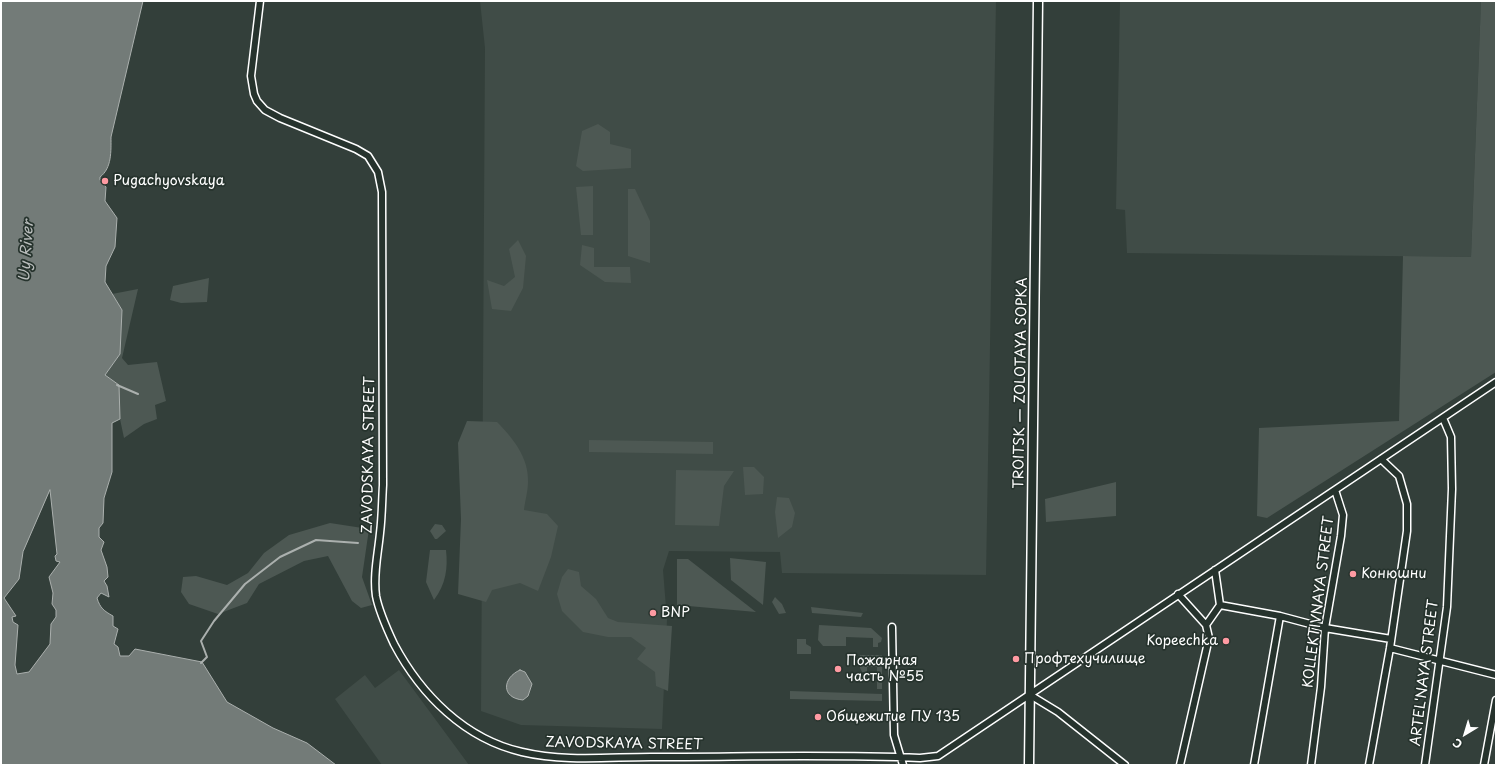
<!DOCTYPE html>
<html>
<head>
<meta charset="utf-8">
<style>
  body { margin:0 }
  #map { position:relative; width:1497px; height:766px; overflow:hidden; background:#333f3a; font-family:"Playpen Sans",sans-serif }
  canvas { display:block }
  .frame { position:absolute; inset:0; border:2px solid #fff; pointer-events:none }
  .north { position:absolute; left:1445px; top:714px; width:40px; height:40px; -webkit-text-stroke:3px #26332d; paint-order:stroke; rotate:218deg; font-size:11px; font-weight:700; line-height:16px; text-align:center; color:#fff }
  .north::after { content:''; display:block; margin:auto; width:14px; height:18px; background:#fff; clip-path:polygon(50% 0,100% 100%,50% 72%,0 100%) }
</style>
</head>
<body>
<div id="map">
<canvas width="1497" height="766"></canvas>
<div class="frame"></div>
<div class="north">С</div>
</div>
<script>
const ctx = document.querySelector('canvas').getContext('2d');
ctx.lineJoin = 'round';
function paint(path, color) { ctx.fillStyle = color; ctx.fill(path, 'evenodd'); }
function trace(path, color, width, dash) { ctx.strokeStyle = color; ctx.lineWidth = width; ctx.lineCap = dash ? 'butt' : 'round'; ctx.setLineDash(dash || []); ctx.stroke(path); }
function drawText(font, color, halo, rows, align = 'center') {
  ctx.font = font + ' "Playpen Sans",sans-serif'; ctx.lineWidth = 3.5; ctx.setLineDash([]); ctx.textBaseline = 'middle'; ctx.strokeStyle = halo; ctx.fillStyle = color; for (const [text, x, y, turn = 0] of rows) {
    ctx.save(); ctx.translate(x, y); ctx.rotate((+turn || 0) * Math.PI / 180); ctx.textAlign = isNaN(turn) ? turn : align; if (halo) ctx.strokeText(text, 0, 0); ctx.fillText(text, 0, 0); ctx.restore();
  }
}
paint(new Path2D(`
  M480,1h516l-10,574 -204,-2 -2,-21 -111,-1 -6,19 4,50 -5,109 -141,-4 -40,-14 4,-663z
  M1120,1h361l-10,256 -344,-4 -2,-43 -9,-1z
  M399,670l70,95h-87l-47,-66 30,-24 10,13z`), '#404c47');
paint(new Path2D(`
  M1481,1h15v371l-229,146 -10,-2 2,-88 140,-7 4,-165 68,1z
  M598,124l12,8v12l21,5v19l-48,3 -7,-5 6,-35z
  M593,186v49h-12l-5,-48z
  M628,189h7l15,32v42l-22,-7z
  M518,240l8,16 -3,32 -12,23 -19,-2 -5,-29 17,6 11,-9 -6,-28z
  M582,245l12,3v19h36l1,16 -26,-1 -25,-17z
  M209,278l-2,24 -26,1 -11,-3 3,-14z
  M138,289l-16,69 6,7 29,-3 9,39 -11,4 2,14 -13,5 -20,14 -4,-19 -1,-34 -14,-10 15,-21 2,-44 -10,-16z
  M467,421l30,1c16,16 32,36 31,60 0,9 -3,19 -4,28l23,4 11,12 -7,31 -13,34 -18,-8 -28,7 -6,12 -28,-8 3,-75 -3,-76z
  M589,440l124,2v12l-124,-2z
  M743,467h11l10,10 -1,17 -18,1z
  M676,470l58,1 -10,15 -5,40 -44,-1z
  M1116,482v34l-70,6 -1,-23z
  M777,497l12,1 6,15 -3,14 -14,11 -3,-26z
  M330,523l39,6 -7,48 10,28 -11,3 -9,-7 -24,-45 -24,5 -45,23 -12,19 -29,11 -29,-10 -8,-12 2,-15 13,-1 31,9 21,-12 16,-20 25,-18z
  M435,524l7,1 4,6 -9,8h-2l-5,-8z
  M430,550h16c2,18 0,34 -12,50l-8,-18z
  M730,558l36,4 -3,43 -32,-25z
  M677,559h11l68,53 -79,-7z
  M568,569l11,3 2,14 15,13 12,19 10,4 54,4 -4,65 -12,-5 -1,-14 -18,-13 9,-11 -15,-11h-23l-25,-5 -21,-21 -5,-17 5,-17z
  M775,597l7,7 4,9 -7,1 -7,-12z
  M811,607l52,6 -2,4 -49,-4z
  M819,625l52,3 11,10 -1,4 -3,1v4h-5v-9l-27,-1v9h-23l-5,-6z
  M797,639h9v5l5,3v7h-14z
  M860,655h22v34h-5v-22h-10v5h-5l-2,-4z
  M790,691l92,3v7l-92,-2z`), '#4d5853');
const water = new Path2D(`
  M1,1h142l-32,136c0,14 1,31 -11,40v3l6,7 -1,14 12,17 -2,29 -9,19 -1,16 17,28 -2,44 -15,21 14,10 1,34 -8,4v49l-8,26 -1,25 -4,5v9l5,5 -3,8 6,17 1,10 -4,4 3,5 2,11 -8,-4 -4,5c3,10 7,13 16,18v10l5,3 -4,15 4,3 2,9h9l6,-7 67,13 25,40 46,26 34,15 29,22h-335zM50,490l7,64 -2,2 1,5 4,1 -11,15 4,16 -1,11 4,6v7l-5,7 -1,20 -21,28 -12,2 -2,-9 3,-40 -5,-3 -1,-5 4,-1 -12,-18 15,-19 4,-27z
  M520,670l5,2 7,12 -4,12 -5,4c-22,-2 -21,-22 -3,-30z`);
paint(water, '#737b78');
trace(water, '#abb0ae', 1);
trace(new Path2D(`
  M117,385l21,9
  M201,663l6,-6 -6,-16 13,-20 31,-37 35,-27 36,-17 42,3`), '#abb0ae', 2);
const street = new Path2D(`
  M260,1l-9,75 3,18 3,7 8,9 15,8 76,31 12,7 10,16 4,20 1,293c-1,16 -1,32 -3,48 -2,21 -7,42 -4,63 3,16 11,33 18,48 27,51 71,95 128,108 42,10 87,5 129,5 90,0 180,-3 269,1l18,-2 558,-374
  M1215,570l5,35
  M1178,594l28,31 3,13 -29,127
  M1280,616l45,12 66,11
  M1206,625l14,-20 60,11 -26,149
  M892,627l2,108 9,30
  M1390,648l106,27
  M1030,695l28,17 67,53
  M1311,765l10,-78 4,-59 16,-92 2,-21 -8,-25
  M1369,765l21,-117 17,-117v-27l-8,-28 -18,-17
  M1425,765l22,-158 5,-118 -1,-52 -8,-19
  M1484,765l12,-65`);
const secondary = new Path2D(`
  M1029,765l9,-764`);
trace(street, '#fff', 9);
trace(secondary, '#fff', 11);
trace(street, '#26332d', 6);
trace(secondary, '#26332d', 8);
for (const [x, y, r, color] of [
  [105,181,4,"#ff9aa2"],
  [1353,574,4,"#ff9aa2"],
  [653,613,4,"#ff9aa2"],
  [1226,641,4,"#ff9aa2"],
  [1016,659,4,"#ff9aa2"],
  [838,669,4,"#ff9aa2"],
  [818,717,4,"#ff9aa2"]
]) { const dot = new Path2D(); dot.arc(x, y, r, 0, 2 * Math.PI); ctx.fillStyle = color; ctx.fill(dot); trace(dot, '#26332d', 1.5); }
drawText('14px', '#fff', '#26332d', [
  ["Pugachyovskaya",113,181],
  ["Конюшни",1361,574],
  ["BNP",661,613],
  ["Kopeechka",1218,641,"right"],
  ["Профтехучилище",1024,659],
  ["Пожарная",846,661],
  ["часть №55",846,677],
  ["Общежитие ПУ 135",826,717]
], 'left');
drawText('14px', '#fff', '#26332d', [
  ["TROITSK — ZOLOTAYA SOPKA",1021,383,-89],
  ["ZAVODSKAYA STREET",369,455,-89],
  ["KOLLEKTIVNAYA STREET",1319,602,-83],
  ["ARTEL'NAYA STREET",1425,673,-83],
  ["ZAVODSKAYA STREET",624,744,1]
]);
drawText('italic 15px', '#b9bdbc', '#26332d', [
  ["Uy River",27,251,-86]
]);
</script>
</body>
</html>
